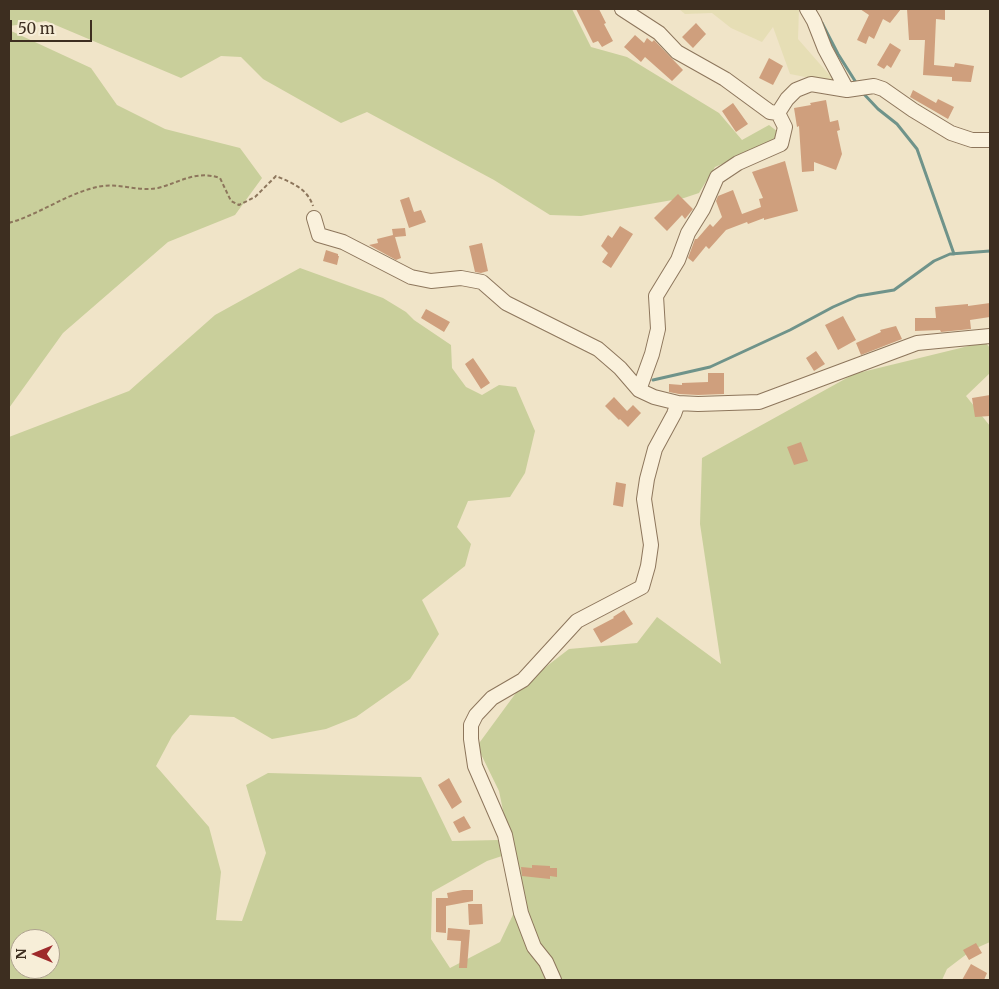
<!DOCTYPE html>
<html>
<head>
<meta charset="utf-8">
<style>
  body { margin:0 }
  #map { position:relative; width:999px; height:989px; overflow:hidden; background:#f0e4c8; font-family:Merriweather,serif }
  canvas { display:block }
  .frame { position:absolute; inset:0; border:10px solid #3d2e20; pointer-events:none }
  .north { position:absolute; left:10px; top:929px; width:50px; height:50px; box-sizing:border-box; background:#f7eed8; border:1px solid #ada18e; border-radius:50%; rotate:270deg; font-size:14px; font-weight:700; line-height:20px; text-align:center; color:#3d2e20 }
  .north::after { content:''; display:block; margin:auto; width:18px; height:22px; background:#9e2a2b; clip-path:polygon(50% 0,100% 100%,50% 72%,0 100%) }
  .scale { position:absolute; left:10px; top:20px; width:82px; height:22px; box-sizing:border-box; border:2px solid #3d2e20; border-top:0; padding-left:6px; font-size:15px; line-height:18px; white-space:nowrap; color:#3d2e20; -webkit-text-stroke:4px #f7eed8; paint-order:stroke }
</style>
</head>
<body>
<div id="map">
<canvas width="999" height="989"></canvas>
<div class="frame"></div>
<div class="north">N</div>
<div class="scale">50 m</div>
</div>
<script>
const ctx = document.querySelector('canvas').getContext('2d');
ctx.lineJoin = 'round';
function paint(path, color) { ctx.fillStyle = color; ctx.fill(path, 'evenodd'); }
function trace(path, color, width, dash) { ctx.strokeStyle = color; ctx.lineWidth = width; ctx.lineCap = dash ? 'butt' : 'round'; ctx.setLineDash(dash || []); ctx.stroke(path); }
paint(new Path2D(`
  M679,9h120l-1,30 35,40 -3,3 -40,-8 -17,-47 -11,15 -31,-14 -19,-15 -27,1z`), '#e6deb5');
paint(new Path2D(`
  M9,9h563l19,38 36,10 92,56 23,27 27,-15 9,7 -2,9 -61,26 -16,26 -15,5 -103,18 -31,-1 -56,-35 -127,-68 -26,11 -78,-44 -22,-22 -20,-1 -40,22 -135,-57 -37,5z
  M9,30l82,38 26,37 48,24 75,19 22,30 -27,37 -67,27 -105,91 -54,75z
  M300,268l83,30 23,14 8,8 37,25 1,23 14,19 16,8 17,-10 17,2 19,44 -10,42 -15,24 -42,4 -11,26 14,17 -6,22 -43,34 17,34 -29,45 -54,38 -30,12 -54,10 -38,-22 -44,-2 -18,21 -16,30 53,61 12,45 -5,48 26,1 24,-68 -20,-68 22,-12 153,4 31,64 47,-1 3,16 -15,5 -55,31 -1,47 19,29 50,-26 21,-44 -22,-107 -22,-45 44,-60 48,-37 68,-6 20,-26 64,47 -21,-140 2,-66 152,-84 131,-32 5,6v25l-24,23 24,30v516l-18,8 -25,19 -5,11h-933v-543l120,-46 86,-76zM20,939h30v30h-30z`), '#c9cf9b');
trace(new Path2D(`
  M822,23l16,31 19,30
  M862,92l16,17 19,15 20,25 37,105
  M653,380l57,-13 80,-37 43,-23 25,-11 36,-6 40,-29 16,-7 40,-3`), '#6f938a', 3);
paint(new Path2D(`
  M576,9h23l7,14 -2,1 9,17 -11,6 -4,-6 -5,2z
  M860,9h41l-11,14 -7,-4 -9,20 -5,-3 -3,8 -9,-4 12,-25z
  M907,9h38v11l-9,-1 -2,46 20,2 1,-4 19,3 -3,16 -19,-1v-4l-29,-2 2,-35h-16z
  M696,23l10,11 -13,14 -11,-11z
  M635,35l9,8 3,-5 5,4 2,-2 29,30 -11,11 -27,-24 -4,5 -17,-15z
  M890,43l11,7 -10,18 -4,-3 -3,4 -7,-4z
  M769,58l14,8 -10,19 -14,-7z
  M913,90l23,13 2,-4 16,8 -6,12 -38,-22z
  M826,100l4,22 8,-2 2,10 -3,1 5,23 -6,16 -22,-8v9l-12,1 -3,-46 -2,1 -3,-19 17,-3 -1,-2z
  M733,103l15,21 -12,8 -14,-21z
  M785,161l13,50 -34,9v-2l-16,6 -1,-2 -21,8 -17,19 -3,-3 -13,16 -5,-4 7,-19h2l13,-15 3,3 9,-10 -6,-16 2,-5 15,-6 9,24 19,-7 -2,-8 4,-1 -11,-26z
  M678,194l15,15 -8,10 -3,-4 -15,16 -13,-13z
  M409,197l5,15 7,-2 5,12 -17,6 -9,-28z
  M620,226l13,8 -22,34 -9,-6 6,-9 -7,-7 7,-11 4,3z
  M405,228l1,8 -11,1 6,21 -5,2 -27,-15 9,-2 -1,-4 16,-4 -1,-6z
  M482,243l6,28 -7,2 -6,-1 -6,-26z
  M326,250l12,4v2h1l-2,9 -14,-4z
  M990,303v14l-20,3 1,9 -30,3 -1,-2 -25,1v-13h21l-1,-11 33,-3v2z
  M426,309l24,13 -6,10 -23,-14z
  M843,316l13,24 -18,10 -13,-25z
  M896,326l6,13 -41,16 -5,-12 25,-11 -1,-2z
  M816,351l9,13 -11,7 -8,-13z
  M473,358l17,25 -9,6 -16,-25z
  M708,373h16v21l-26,1 -19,-1 -10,-2v-8l13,1v-2l26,-1z
  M990,395v21l-15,1 -3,-19z
  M614,397l13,14 6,-6 8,8 -13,14 -8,-8 -1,1 -14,-14z
  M801,442l7,19 -14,4 -7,-18z
  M616,482l10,2 -3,23 -10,-2z
  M624,610l9,14 -32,19 -8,-14 21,-11 -1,-1z
  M449,778l13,24 -10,7 -14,-24z
  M464,816l7,12 -12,5 -6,-11z
  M532,865l18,1v2h7v9l-7,-1v3l-28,-3 -1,-9 11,1z
  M463,890h10v11l-27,5v27l-10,-1v-34h12l-1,-5z
  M468,904h14l1,20 -14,1z
  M448,928l22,2 -3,38h-8l2,-27 -14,-1z
  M976,943l6,10 -13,7 -6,-10z
  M971,964l16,9 -3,7h-22z`), '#cf9f7d');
const street = new Path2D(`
  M622,9l37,24 18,19 48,27 45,33 8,1
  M807,9l7,12 11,28 22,41
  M778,113l9,-14 9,-9 15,-6 36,6 27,-4 9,3 30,21 38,23 21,7h18
  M314,218l5,17 24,7 68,35 20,4 30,-3 21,4 24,21 92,46 22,19 19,22 15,7 24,6 20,1 61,-2 158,-59 73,-7
  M639,390l13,-36 6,-25 -2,-33 22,-36 10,-27 15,-24 14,-32 21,-14 43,-19 4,-17 -7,-14
  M554,980l-8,-18 -12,-15 -13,-34 -16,-78 -30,-69 -4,-27v-14l5,-10 16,-17 31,-18 54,-59 65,-34 6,-21 3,-21 -7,-46 3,-20 8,-30 19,-35 4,-11`);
trace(street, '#8d765c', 16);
trace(new Path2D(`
  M9,223c31,-9 57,-29 88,-36 20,-5 41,5 61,1 23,-6 38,-18 62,-10l11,23 8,4 16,-8 21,-21c16,7 31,12 37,30`), '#8d765c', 2, [4, 2.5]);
trace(street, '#faf1dc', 14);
</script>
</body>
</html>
